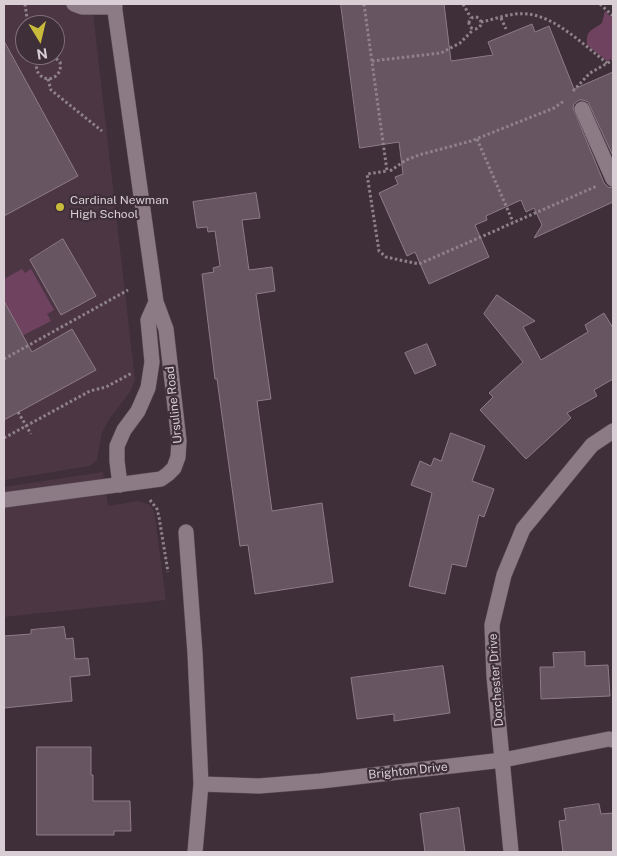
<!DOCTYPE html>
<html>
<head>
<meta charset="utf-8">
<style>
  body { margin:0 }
  #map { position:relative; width:617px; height:856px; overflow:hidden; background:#3f2f39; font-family:"Public Sans",sans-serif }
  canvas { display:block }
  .frame { position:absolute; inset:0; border:5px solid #d8ced4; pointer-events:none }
  .north { position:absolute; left:15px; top:15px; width:50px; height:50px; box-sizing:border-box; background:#3f2f39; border:1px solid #7c6f77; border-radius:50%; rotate:171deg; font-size:14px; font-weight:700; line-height:20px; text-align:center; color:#d8ced4 }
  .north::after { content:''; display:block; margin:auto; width:18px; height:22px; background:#c8bb3b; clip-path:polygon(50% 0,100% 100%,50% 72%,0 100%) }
</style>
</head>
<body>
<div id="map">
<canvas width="617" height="856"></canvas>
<div class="frame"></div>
<div class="north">N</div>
</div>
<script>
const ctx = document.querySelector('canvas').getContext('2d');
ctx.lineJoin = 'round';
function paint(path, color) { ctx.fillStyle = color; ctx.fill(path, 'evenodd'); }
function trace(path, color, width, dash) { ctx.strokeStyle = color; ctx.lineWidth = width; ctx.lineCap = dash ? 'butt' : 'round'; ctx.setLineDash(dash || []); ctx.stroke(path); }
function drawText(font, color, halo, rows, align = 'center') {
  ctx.font = font + ' "Public Sans",sans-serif'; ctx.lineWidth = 4.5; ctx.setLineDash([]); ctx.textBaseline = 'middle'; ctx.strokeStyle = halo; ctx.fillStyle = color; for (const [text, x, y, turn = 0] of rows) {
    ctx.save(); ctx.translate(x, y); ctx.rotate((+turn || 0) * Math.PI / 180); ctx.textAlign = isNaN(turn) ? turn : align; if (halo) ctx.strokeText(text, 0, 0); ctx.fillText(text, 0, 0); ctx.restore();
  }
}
paint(new Path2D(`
  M4,4h88l43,376 -5,12 -20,26 -8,14 -5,28 -7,6 -86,14zM25,25h30v30h-30z
  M103,472l5,34 30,-5 11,3 5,7 12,89 -162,17v-130z`), '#4c3644');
paint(new Path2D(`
  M605,11l8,8v39l-6,3 -20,-16c-1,-15 4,-14 15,-22z
  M22,269l3,4 6,-4 23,41 -7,4 4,7 -47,24v-66z`), '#6f4260');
const building = new Path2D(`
  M341,4h103l7,57 42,-6 -5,-13 44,-18 3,8 14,-6 25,63 39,-17v84l-25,-54 -5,-2h-4l-5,4 -1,4 31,75 4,4 5,1v14l-79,36 8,-13 -8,-17 -8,4 -5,-12 -35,16 1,4 -12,5 14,32 -60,27 -14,-32 -8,4 -28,-63 19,-9 -3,-7 8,-3 -4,-32 -39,6z
  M4,41l74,135 -74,40z
  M256,193l4,25 -18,2 7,50 23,-3 3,24 -19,3 15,105 -14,2 15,110 50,-8 11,79 -78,12 -7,-49 -8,1 -23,-167h-2l-13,-105 12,-2 -1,-4 7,-2 -5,-35 -7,1 -1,-5 -10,1 -4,-26z
  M63,239l33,57 -35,19 -31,-55z
  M497,295l38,26 -12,6 18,33 47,-28 -3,-7 19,-12 9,15v51l-19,11 3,6 -30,17 4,5 -45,41 -46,-49 13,-13 -4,-4 34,-31 -39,-48z
  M4,301l28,51 40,-23 24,41 -92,50z
  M427,344l9,21 -21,9 -10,-21z
  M451,433l34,13 -13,35 22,8 -10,28 -5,-2 -13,52 -14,-3 -7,30 -36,-8 23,-93 -21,-8 9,-24 11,5 3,-8 7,3z
  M64,627l2,12 7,-1 2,21 13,-1 2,17 -20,2 2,24 -68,7v-72l27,-2v-4z
  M585,652v14l23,-1 2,31 -69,3 -1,-32h14l-1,-14z
  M443,666l7,47 -56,8v-7l-37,5 -6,-41z
  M37,747h54v28h2v26h37l1,30h-17v4h-77z
  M599,804l2,10 12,-1v39h-50l-4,-31 7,-1 -2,-11z
  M459,808l6,44h-40l-5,-38z`);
paint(building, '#675661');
trace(building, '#8e7b87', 1);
const minor = new Path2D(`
  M74,4l8,3h33
  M582,109l31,70
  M120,485l-3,-24v-15l7,-16 14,-19 10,-23 4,-26 -4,-42 8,-18
  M4,500l157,-21 7,-5 6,-6 4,-11 1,-16 -13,-112 -10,-27 -42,-298
  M186,532l9,121 6,131 -6,68
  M201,784l58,2 62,-5 182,-21 106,-21 4,1
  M511,852l-17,-176 -2,-51 12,-50 19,-46 69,-84 21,-14`);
trace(minor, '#5b4e56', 16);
trace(new Path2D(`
  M25,4l3,21
  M364,4l23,167 -20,3 12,77 7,6 33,7 178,-78
  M463,4l8,14
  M600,4l13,12
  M469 23a6 6 0 1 1 12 0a6 6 0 1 1-12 0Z
  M501,18l5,11
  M481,22c15,-3 31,-10 47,-8 28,3 57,32 79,49
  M33,55l3,9
  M45,55l-8,7c-2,9 2,15 11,17 9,-1 14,-8 12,-17l-8,-7
  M372,61l69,-8 19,-10 13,-13
  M48,79l3,11 51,41
  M573,91l17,-18 23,-13
  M477,139l36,83
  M390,171l16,-11 13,-5 52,-14 83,-33 10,-7
  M4,359l124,-69
  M18,412l13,22
  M4,438l86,-47 16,-4 26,-14
  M150,500l7,9 2,8 9,55`), '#8f828a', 3, [2.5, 2.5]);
trace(minor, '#8c7a85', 15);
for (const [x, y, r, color] of [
  [60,207,5,"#c8bb3b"]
]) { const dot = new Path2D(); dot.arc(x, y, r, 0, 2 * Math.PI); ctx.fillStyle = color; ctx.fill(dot); trace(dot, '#3f2f39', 2); }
drawText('12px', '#d8ced4', '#3f2f39', [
  ["Cardinal Newman",70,200],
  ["High School",70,214]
], 'left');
drawText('12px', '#d8ced4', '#3f2f39', [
  ["Ursuline Road",174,405,-96],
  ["Dorchester Drive",496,680,-94],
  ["Brighton Drive",408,771,-6]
]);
</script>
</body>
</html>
